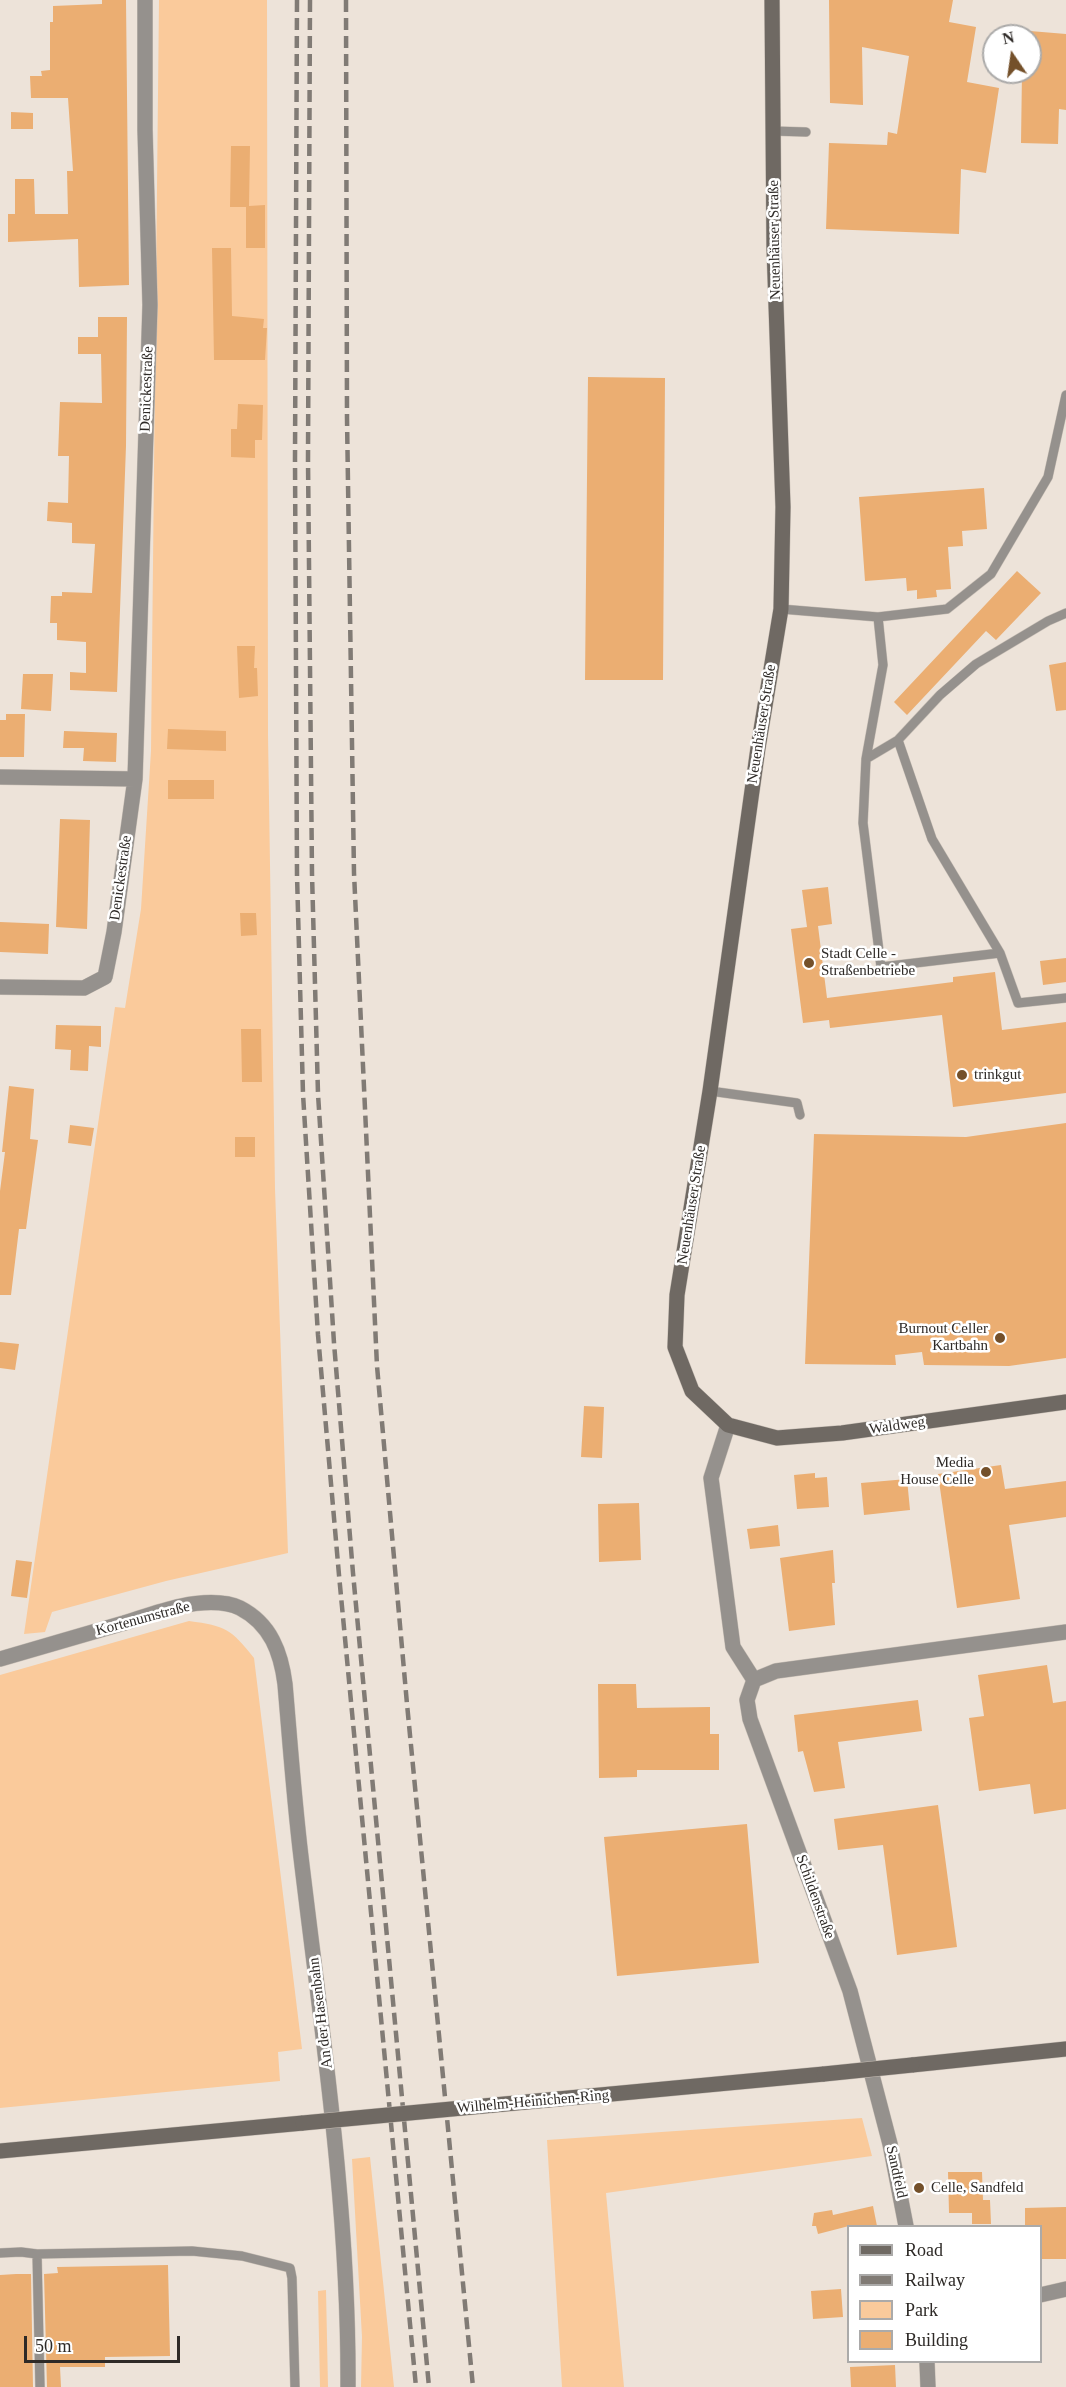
<!DOCTYPE html>
<html>
<head>
<meta charset="utf-8">
<style>
  body { margin:0 }
  #map { position:relative; width:1066px; height:2387px; overflow:hidden; background:#ede3d9; font-family:Georgia,serif }
  canvas { display:block }
  .legend { position:absolute; left:847px; top:2225px; width:195px; height:138px; box-sizing:border-box; background:#fff; border:2px solid #abaaa9; margin:0; padding:8px 10px; list-style:none; font-size:18px; color:#2e2a27 }
  .legend li { display:flex; align-items:center; gap:12px; height:30px }
  .legend b { width:30px; border:2px solid #abaaa9 }
  .north { position:absolute; left:982px; top:24px; width:60px; height:60px; box-sizing:border-box; background:#fff; border:2px solid #abaaa9; border-radius:50%; rotate:347deg; font-size:16px; font-weight:700; line-height:24px; text-align:center; color:#2e2a27 }
  .north::after { content:''; display:block; margin:auto; width:21px; height:27px; background:#74502a; clip-path:polygon(50% 0,100% 100%,50% 72%,0 100%) }
  .scale { position:absolute; left:24px; top:2336px; width:156px; height:27px; box-sizing:border-box; border:3px solid #2e2a27; border-top:0; padding-left:8px; font-size:18px; line-height:21px; white-space:nowrap; color:#2e2a27; -webkit-text-stroke:4px #fff; paint-order:stroke }
</style>
</head>
<body>
<div id="map">
<canvas width="1066" height="2387"></canvas>
<ul class="legend">
<li><b style="height:8px;background:#6f6963"></b>Road</li>
<li><b style="height:8px;background:#817b75"></b>Railway</li>
<li><b style="height:16px;background:#faca9b"></b>Park</li>
<li><b style="height:16px;background:#ebae72"></b>Building</li>
</ul>
<div class="north">N</div>
<div class="scale">50 m</div>
</div>
<script>
const ctx = document.querySelector('canvas').getContext('2d');
ctx.lineJoin = 'round';
function paint(path, color) { ctx.fillStyle = color; ctx.fill(path, 'evenodd'); }
function trace(path, color, width, dash) { ctx.strokeStyle = color; ctx.lineWidth = width; ctx.lineCap = dash ? 'butt' : 'round'; ctx.setLineDash(dash || []); ctx.stroke(path); }
function drawText(font, color, halo, rows, align = 'center') {
  ctx.font = font + ' Georgia,serif'; ctx.lineWidth = 5; ctx.setLineDash([]); ctx.textBaseline = 'middle'; ctx.strokeStyle = halo; ctx.fillStyle = color; for (const [text, x, y, turn = 0] of rows) {
    ctx.save(); ctx.translate(x, y); ctx.rotate((+turn || 0) * Math.PI / 180); ctx.textAlign = isNaN(turn) ? turn : align; if (halo) ctx.strokeText(text, 0, 0); ctx.fillText(text, 0, 0); ctx.restore();
  }
}
paint(new Path2D(`
  M159,0h108l1,735 7,454 13,364 -122,28 -114,31 -7,20 -21,2 91,-627 10,1 16,-99 10,-158z
  M189,1621c37,5 42,8 65,37l48,391 -24,3 2,29 -280,27v-433z
  M862,2118l10,38 -266,37 18,194h-62l-15,-247z
  M370,2157l24,230h-33l1,-50 -10,-178z
  M326,2290l2,97h-8l-2,-96z`), '#faca9b');
paint(new Path2D(`
  M102,0h24l3,285 -50,2 -1,-48 -70,3v-28h7v-35h19l1,35h33l-1,-43h6l-5,-73h-37l-1,-22h12l-1,-5 9,-1v-48h3v-16l49,-2z
  M829,0h124l-4,22 27,5 -9,55 32,6 -13,85 -25,-4 -2,65 -133,-5 3,-86 58,2 1,-13 9,2 12,-78 -47,-9 1,58 -33,-2z
  M1030,31l36,3v76l-7,-1 -1,35 -37,-1 1,-71h8z
  M11,112l22,1v16h-22z
  M231,146h19l-1,60 16,-1v43h-19v-41h-16z
  M212,248h19l1,68 32,3 -1,9h4l-2,32h-51z
  M98,317h29l-1,129 -9,246 -47,-2v-18l16,1v-31l-29,-2v-17h-7l1,-27h11v-4l30,1 3,-49 -23,-1v-20l-25,-2 1,-19 20,1 1,-47h-11l2,-54 42,1 -1,-49h-23v-17h20z
  M588,377l77,1 -2,302h-78z
  M238,404l25,1 -1,35h-7v18l-24,-1v-28h6z
  M984,488l3,41 -25,2 1,15 -15,1 3,42 -15,1 1,7 -20,2v-9l-10,1 -1,-13 -41,3 -6,-84z
  M1017,571l24,22 -45,47 -10,-9 -79,84 -13,-13z
  M237,646h18l-1,22h3l1,28 -19,2z
  M1066,662v48l-10,1 -7,-46z
  M23,674h30l-2,37 -30,-2z
  M6,714h19l-1,43h-24v-37h6z
  M168,729l58,2v20l-59,-2z
  M64,731l53,2 -1,29 -33,-1 1,-13h-21z
  M168,780h46v19h-46z
  M60,819l30,1 -3,109 -31,-2z
  M828,887l4,37 -14,2 9,72 126,-16v-5l42,-5 7,58 64,-8v71l-113,14 -11,-92 -112,13 -1,-8 -26,3 -12,-94 16,-2 -5,-37z
  M240,913h16l1,22 -16,1z
  M0,922l49,2 -1,30 -48,-2z
  M1066,958v24l-23,3 -3,-24z
  M56,1025l45,1v21l-12,-1 -1,25 -18,-1 1,-20 -16,-1z
  M241,1029h20l1,53h-20z
  M9,1086l25,3 -4,50 8,1 -12,89h-7l-8,66h-11v-104l5,-39h-3z
  M1066,1123v235l-57,8 -85,-1 -2,-13 -27,3 1,10 -91,-1 9,-230 152,3z
  M70,1125l24,3 -3,18 -23,-3z
  M235,1137h20v20h-20z
  M0,1342l19,2 -4,26 -15,-2z
  M584,1406l20,1 -2,51 -21,-1z
  M1001,1465l4,24 61,-8v36l-57,8 11,74 -63,9 -19,-134z
  M815,1473v5l12,-1 2,30 -32,2 -3,-34z
  M907,1479l3,31 -46,5 -3,-32z
  M639,1503l2,57 -42,2 -1,-58z
  M778,1525l2,21 -30,3 -3,-20z
  M833,1550l2,33h-3l3,42 -46,6 -9,-73z
  M16,1560l16,2 -5,36 -16,-2z
  M1047,1665l6,38 13,-2v108l-32,5 -4,-30 -51,7 -10,-73 15,-2 -6,-41z
  M598,1684h38l1,24 73,-1v27h9v36h-82v7l-38,1z
  M918,1700l4,31 -84,11 7,46 -31,4 -11,-41 -5,1 -4,-37z
  M938,1805l19,142 -60,8 -14,-110 -45,5 -4,-31z
  M747,1824l12,139 -142,13 -13,-139z
  M948,2172h34l1,28h7l1,24h-19v-11h-23z
  M873,2206l4,20h-28l-31,8 -2,-8h-4l2,-13 18,-3 1,5z
  M1066,2207v52h-25v-33h-16v-18z
  M168,2265l2,91 -65,1v10h-45l1,20h-14l-3,-113 14,-1 -1,-6z
  M16,2274h15l2,113h-33v-112z
  M841,2289l2,28 -30,2 -2,-28z
  M895,2365l1,22h-45l-1,-20z`), '#ebae72');
const lane = new Path2D(`
  M773,131l33,1
  M781,609l97,8 69,-8 44,-35 57,-97 18,-82
  M878,617l5,48 -17,94 -3,64 18,144 119,-14
  M898,740l34,99 68,114 18,50 48,-5
  M866,759l32,-19 42,-45 36,-31 72,-43 18,-8
  M710,1091l87,12 3,12
  M0,2253l21,-1 16,2 155,-3 50,5 48,12 2,10 3,109
  M37,2254l3,133`);
const street = new Path2D(`
  M0,777l135,2
  M0,987l84,1 21,-11 9,-45 21,-153 15,-474 -5,-175v-130
  M728,1425l-17,53 22,169 21,33
  M0,1659c41,-12 83,-24 124,-36 19,-6 38,-13 57,-17 18,-4 43,-6 59,2 31,16 41,45 45,76 5,58 9,115 16,173 21,176 48,352 47,530
  M906,2226l-16,-82 -40,-153 -100,-272 -3,-19 7,-20 22,-9 290,-39
  M1040,2295l26,-6
  M927,2362l1,25`);
const secondary = new Path2D(`
  M772,0l2,247 9,260 -2,102 -23,139 -48,343 -33,204 -2,52 17,44 36,34 49,13 65,-5 224,-31
  M912,2065l154,-16
  M558,2099l266,-25
  M0,2151l303,-28`);
trace(lane, '#c7beb5', 10);
trace(street, '#c7beb5', 16);
trace(secondary, '#c7beb5', 16);
trace(lane, '#95918d', 9);
trace(street, '#95918d', 15);
trace(secondary, '#6f6963', 15);
trace(new Path2D(`
  M297,0l-2,459 2,416 6,219 15,241 21,240 77,812
  M310,0l-2,460 4,414 6,220 16,249 19,230 76,814
  M346,0l1,418 7,455 23,493 30,338 66,683`), '#817b75', 4.5, [12, 6]);
const secondaryBridge = new Path2D(`
  M824,2074l88,-9
  M303,2123l255,-24`);
trace(secondaryBridge, '#c7beb5', 16, []);
trace(secondaryBridge, '#6f6963', 15);
for (const [x, y, r, color] of [
  [809,963,6,"#74502a"],
  [962,1075,6,"#74502a"],
  [1000,1338,6,"#74502a"],
  [986,1472,6,"#74502a"],
  [919,2188,6,"#74502a"]
]) { const dot = new Path2D(); dot.arc(x, y, r, 0, 2 * Math.PI); ctx.fillStyle = color; ctx.fill(dot); trace(dot, '#fff', 2); }
drawText('15px', '#2e2a27', '#fff', [
  ["Neuenhäuser Straße",775,240,-91],
  ["Denickestraße",147,389,-88],
  ["Neuenhäuser Straße",762,724,-81],
  ["Denickestraße",121,878,-82],
  ["Neuenhäuser Straße",692,1205,-81],
  ["Waldweg",897,1426,-8],
  ["Kortenumstraße",143,1619,-15],
  ["Schildenstraße",815,1897,70],
  ["An der Hasenbahn",321,2013,-97],
  ["Wilhelm-Heinichen-Ring",533,2102,-5],
  ["Sandfeld",896,2172,78]
]);
drawText('15px', '#2e2a27', '#fff', [
  ["Stadt Celle -",821,954],
  ["Straßenbetriebe",821,971],
  ["trinkgut",974,1075],
  ["Burnout Celler",988,1329,"right"],
  ["Kartbahn",988,1346,"right"],
  ["Media",974,1463,"right"],
  ["House Celle",974,1480,"right"],
  ["Celle, Sandfeld",931,2188]
], 'left');
</script>
</body>
</html>
